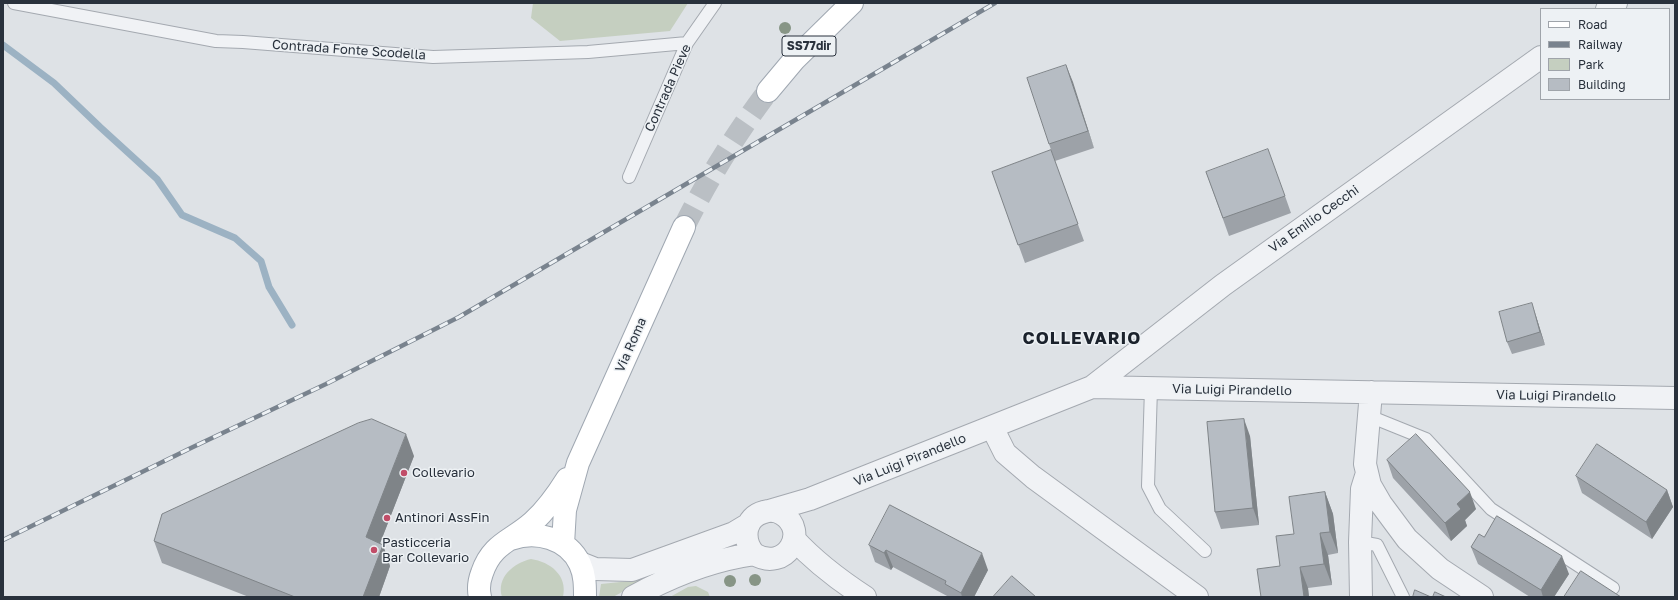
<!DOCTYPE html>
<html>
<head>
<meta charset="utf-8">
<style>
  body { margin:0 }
  #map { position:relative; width:1678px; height:600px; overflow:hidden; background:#dee2e6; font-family:"Golos Text",sans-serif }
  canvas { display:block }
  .frame { position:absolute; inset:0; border:4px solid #29313c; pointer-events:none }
  .legend { position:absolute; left:1540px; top:8px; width:130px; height:92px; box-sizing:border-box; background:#edf1f4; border:1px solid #9fa4aa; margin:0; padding:5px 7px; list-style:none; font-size:12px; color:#29313c }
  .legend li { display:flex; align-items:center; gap:8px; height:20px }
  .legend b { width:20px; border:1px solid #9fa4aa }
</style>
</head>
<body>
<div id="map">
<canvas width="1678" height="600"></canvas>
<div class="frame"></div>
<ul class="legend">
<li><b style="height:5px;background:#fff"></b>Road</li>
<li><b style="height:5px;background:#79838e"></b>Railway</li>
<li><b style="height:11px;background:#c5cfc0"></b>Park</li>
<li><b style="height:11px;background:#b6bcc3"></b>Building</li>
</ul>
</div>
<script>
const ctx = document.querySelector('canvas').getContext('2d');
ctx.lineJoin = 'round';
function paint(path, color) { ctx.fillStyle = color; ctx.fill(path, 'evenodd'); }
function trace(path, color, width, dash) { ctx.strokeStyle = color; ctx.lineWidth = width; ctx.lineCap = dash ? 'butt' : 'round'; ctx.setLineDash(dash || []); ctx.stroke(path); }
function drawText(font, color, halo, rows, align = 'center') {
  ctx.font = font + ' "Golos Text",sans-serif'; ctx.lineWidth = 3; ctx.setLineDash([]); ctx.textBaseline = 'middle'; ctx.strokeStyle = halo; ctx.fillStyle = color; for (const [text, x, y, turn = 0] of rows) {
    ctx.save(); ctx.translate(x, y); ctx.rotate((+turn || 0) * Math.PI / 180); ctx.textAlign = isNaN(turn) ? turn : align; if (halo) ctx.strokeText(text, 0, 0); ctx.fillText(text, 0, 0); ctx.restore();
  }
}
paint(new Path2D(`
  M533,3h155l-18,28 -110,10 -29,-23z
  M684,558l-71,39h-14l2,-13 29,-3z
  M531,559c19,3 37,16 32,38h-61c-6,-20 12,-34 29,-38z
  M696,586l12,6 2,5h-40l18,-10z`), '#c5cfc0');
trace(new Path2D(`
  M3,45l51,38 46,44 57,52 25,36 53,23 26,23 8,26 23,38`), '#9cb2c3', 7);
trace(new Path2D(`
  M684,227c24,-49 52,-93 84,-136`), '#babfc4', 22, [22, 11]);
const service = new Path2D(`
  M14,3l202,38 27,1 190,15 155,-5 99,-9
  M629,177l58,-134 28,-40
  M1151,388l-3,98 12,23 45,42
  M1369,416l57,23 65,70 122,79
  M1360,542l17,3 26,52`);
const minor = new Path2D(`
  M1607,9l9,-6
  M1092,387l131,-102 318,-228
  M1371,392l-6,72 5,21 11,19 26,35 33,30 42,28
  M992,427l13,26 28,24 164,120
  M769,511l41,-12 282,-112 583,11
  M794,539c21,23 45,41 71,58
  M580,563l15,6 37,1 102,-37 15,-9
  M633,597c38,-21 78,-37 121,-43 32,19 56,-23 28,-40 -5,-3 -12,-4 -18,-2 -20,5 -22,28 -10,42
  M1361,597l-1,-55 2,-53 5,-16`);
const primary = new Path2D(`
  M768,91l26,-31 58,-57
  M511,539c25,-9 57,-1 69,25 5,11 5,21 5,33
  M563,544l2,-34 13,-47 106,-236
  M480,597c-2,-8 -1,-16 2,-24 10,-30 30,-32 51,-51 14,-13 24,-27 34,-43`);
trace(service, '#a4a9b0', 14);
trace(minor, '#a4a9b0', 24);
trace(primary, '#9fa7b1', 24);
trace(service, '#f0f2f5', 12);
trace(minor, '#f0f2f5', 22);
trace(primary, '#fff', 22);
const rail = new Path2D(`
  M3,540l190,-93 133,-63 133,-67 536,-314`);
trace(rail, '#79838e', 4.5);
trace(rail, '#edf1f4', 3, [9]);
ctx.fillStyle = '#879586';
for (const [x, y] of [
  [785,28],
  [755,580],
  [730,581]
]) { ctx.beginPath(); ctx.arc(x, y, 6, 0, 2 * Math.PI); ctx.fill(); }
paint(new Path2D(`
  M1066,65l28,83 -39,13 -6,-17z
  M1051,150l33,91 -59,22 -33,-91z
  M1206,172l79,24 6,17 -62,23z
  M1536,316l9,29 -33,9 -5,-12z
  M1250,436l9,89 -38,4 -6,-17z
  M414,456l-34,87 3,2 7,21 -11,31h-130l-87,-34 -8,-22z
  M1387,460l89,49 -11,11 2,6 -16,15 -58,-63z
  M1576,476l91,14 6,17 -21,32 -70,-46z
  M1325,492l8,22 5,39 -10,2 4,30 -24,3 1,9h-48l19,-31 14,-32z
  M1484,537l85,37 -15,23h-24l-52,-33 -7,-17z
  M869,545l119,25 -14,27h-25l-56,-30 -2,3 -16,-8z`), '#9da2a8');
paint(new Path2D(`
  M1066,65l7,17 21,66 -6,-17z
  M1532,303l4,13 9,29 -5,-13z
  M1244,419l6,17 9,89 -6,-17z
  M406,434l8,22 -40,103 -8,-22z
  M1667,490l6,17 -21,32 -6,-17z
  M1325,492l8,22 5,39 -8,-21z
  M1470,492l6,17 -11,11 2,6 -16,15 -6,-18 12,-19z
  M1320,533l8,22 4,30 -8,-21z
  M383,545l7,21 -11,31h-16z
  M886,550l7,17 -2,3 -7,-17z
  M982,553l6,17 -14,27h-12l-1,-4z
  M1562,556l7,18 -15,23h-11l-2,-7z
  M1300,567l8,21 1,9h-5z`), '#7f8488');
const building = new Path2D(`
  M1066,65l22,66 -39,13 -22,-66z
  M1268,149l17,47 -62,22 -17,-46z
  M1051,150l27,74 -60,21 -26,-73z
  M1532,303l8,29 -33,10 -8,-30z
  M372,419l34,15 -40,103 17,8 -20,52h-68l-141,-56 8,-27 196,-91z
  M1244,419l9,89 -38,4 -8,-90z
  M1416,434l54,58 -13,12 4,5 -16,14 -58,-63z
  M1597,444l70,46 -21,32 -70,-46z
  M1325,492l5,40 -10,1 4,31 -24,3 4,30h-43l-4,-28 23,-3 -4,-30 18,-2 -5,-37z
  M890,505l92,48 -21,40 -16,-9 1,-3 -60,-31 -2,3 -15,-8z
  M1497,516l65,40 -21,34 -70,-43 8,-13 5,3z
  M1581,571l40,26h-57z
  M1012,576l24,21h-43z
  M1415,590l16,7h-18z
  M1435,592l11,5h-13z`);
paint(building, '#b6bcc3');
trace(building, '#7f8488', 1);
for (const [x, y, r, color] of [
  [404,473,4,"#c14d68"],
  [387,518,4,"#c14d68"],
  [374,550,4,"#c14d68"]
]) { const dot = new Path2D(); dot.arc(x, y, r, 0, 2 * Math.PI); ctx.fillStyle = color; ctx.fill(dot); trace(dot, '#edf1f4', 1.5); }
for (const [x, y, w] of [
  [809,46,54]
]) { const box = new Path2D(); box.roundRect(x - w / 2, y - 10, w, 20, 3); ctx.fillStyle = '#edf1f4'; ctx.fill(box); trace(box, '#29313c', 1); }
drawText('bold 12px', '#29313c', null, [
  ["SS77dir",809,46]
]);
drawText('13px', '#29313c', '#edf1f4', [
  ["Contrada Fonte Scodella",349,50,4],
  ["Contrada Pieve",668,88,-66],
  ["Via Emilio Cecchi",1314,219,-35],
  ["Via Roma",631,345,-66],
  ["Via Luigi Pirandello",1232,390,1],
  ["Via Luigi Pirandello",1556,396,1],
  ["Via Luigi Pirandello",910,460,-22]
]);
drawText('13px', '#29313c', '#edf1f4', [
  ["Collevario",412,473],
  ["Antinori AssFin",395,518],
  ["Pasticceria",382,543],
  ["Bar Collevario",382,558]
], 'left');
ctx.letterSpacing = '1px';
drawText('bold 17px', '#1b222c', '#edf1f4', [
  ["COLLEVARIO",1082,339]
]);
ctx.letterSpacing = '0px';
</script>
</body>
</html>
